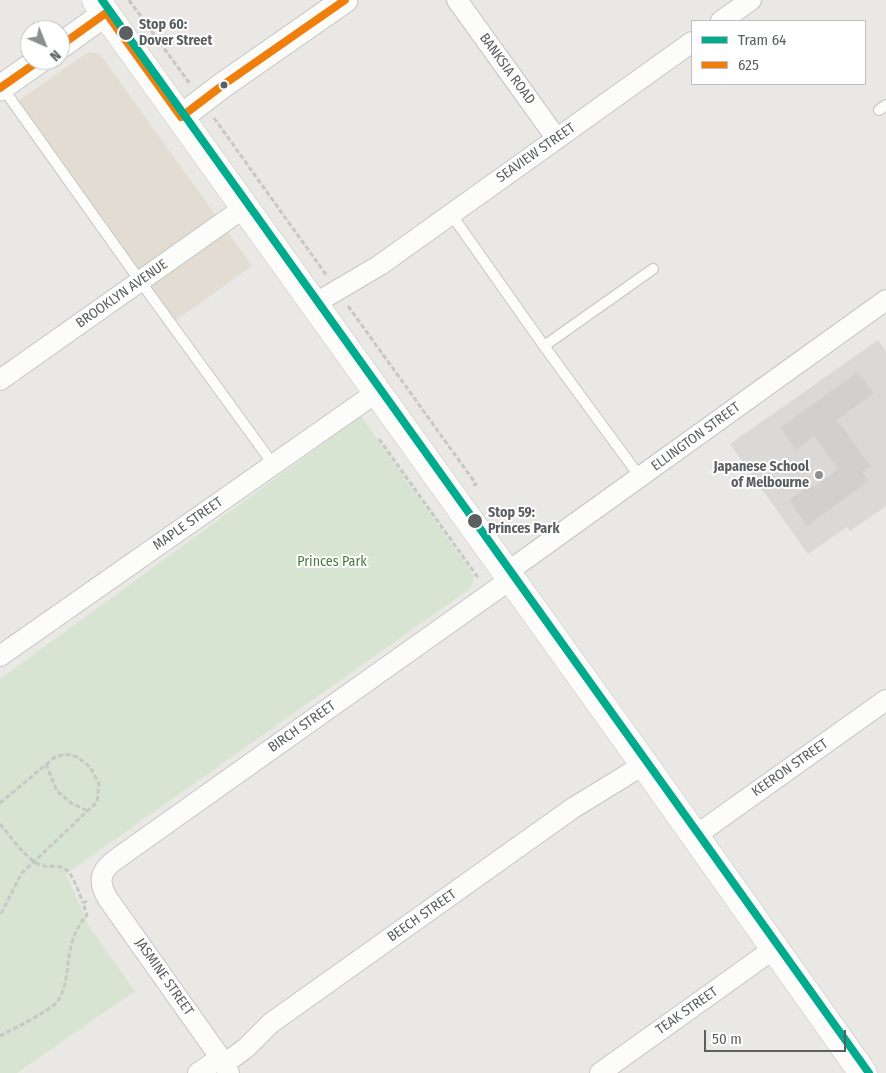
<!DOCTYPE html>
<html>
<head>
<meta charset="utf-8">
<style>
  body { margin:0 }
  #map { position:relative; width:886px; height:1073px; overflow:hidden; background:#eae8e5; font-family:"Fira Sans Condensed",sans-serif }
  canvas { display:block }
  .legend { position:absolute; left:691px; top:20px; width:175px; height:65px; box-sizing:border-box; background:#fff; border:1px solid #bdbfc0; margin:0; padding:6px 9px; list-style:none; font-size:15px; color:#5b5f61 }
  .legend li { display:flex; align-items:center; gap:10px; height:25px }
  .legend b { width:25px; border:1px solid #bdbfc0 }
  .north { position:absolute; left:20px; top:20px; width:50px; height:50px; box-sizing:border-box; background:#fff; border:1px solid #bdbfc0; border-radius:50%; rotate:136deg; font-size:14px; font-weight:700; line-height:20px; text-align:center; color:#5b5f61 }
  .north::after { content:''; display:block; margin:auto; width:18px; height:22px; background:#8d8f8f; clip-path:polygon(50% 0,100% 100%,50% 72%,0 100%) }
  .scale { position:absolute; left:704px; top:1030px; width:142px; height:22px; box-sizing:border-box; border:2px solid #5b5f61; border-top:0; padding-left:6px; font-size:15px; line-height:18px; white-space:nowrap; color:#5b5f61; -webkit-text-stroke:4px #fff; paint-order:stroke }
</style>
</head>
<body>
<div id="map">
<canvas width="886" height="1073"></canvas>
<ul class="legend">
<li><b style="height:6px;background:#00ab8e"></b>Tram 64</li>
<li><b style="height:6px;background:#ef7e0a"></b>625</li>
</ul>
<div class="north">N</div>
<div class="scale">50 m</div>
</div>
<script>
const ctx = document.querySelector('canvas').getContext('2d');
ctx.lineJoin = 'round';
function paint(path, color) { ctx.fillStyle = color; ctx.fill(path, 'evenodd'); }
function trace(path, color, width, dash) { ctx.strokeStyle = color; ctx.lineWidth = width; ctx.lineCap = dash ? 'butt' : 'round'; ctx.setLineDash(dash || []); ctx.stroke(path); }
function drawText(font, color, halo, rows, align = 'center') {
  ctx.font = font + ' "Fira Sans Condensed",sans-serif'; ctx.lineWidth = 4; ctx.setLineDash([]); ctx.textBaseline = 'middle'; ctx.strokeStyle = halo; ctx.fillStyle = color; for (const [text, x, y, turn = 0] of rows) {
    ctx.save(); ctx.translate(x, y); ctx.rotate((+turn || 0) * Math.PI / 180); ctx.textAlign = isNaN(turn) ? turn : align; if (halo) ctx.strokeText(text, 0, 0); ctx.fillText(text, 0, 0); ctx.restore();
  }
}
paint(new Path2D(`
  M88,52l12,2 152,212 -84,60 -158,-219z`), '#e3dcd3');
paint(new Path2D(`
  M878,340l8,11v155l-36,25 -3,-4 -39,27 -78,-110z`), '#dbd8d5');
paint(new Path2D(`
  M361,416l113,160 -3,12 -405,286 23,52 46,65 -118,82h-17v-394z`), '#d8e4d2');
const building = new Path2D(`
  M858,372l16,21 -37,27 34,46 -9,6 7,9 -62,45 -18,-26 22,-16 3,3 24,-18 -24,-33 -18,14 -16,-22z`);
paint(building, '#d1d0ce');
trace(building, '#d9d6d4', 1);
const service = new Path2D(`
  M2,87l138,194 133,183
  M879,110l7,-5
  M451,214l93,132 96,131
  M544,346l109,-77`);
const minor = new Path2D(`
  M457,0l100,139
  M721,21l30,-21
  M314,304l66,-39 312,-223
  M0,380l245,-173
  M506,573l380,-273
  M0,656l377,-264
  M695,836l191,-136
  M224,1064l22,-16 25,-25 302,-215 49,-30 22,-14
  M198,1073l22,-15
  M229,1073l-12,-20 -109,-154c-10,-17 -9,-27 7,-39l396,-281
  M600,1073l175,-125`);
const tertiary = new Path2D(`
  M60,46l46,-33
  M0,88l40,-28
  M181,117l42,-32 122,-85`);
const secondary = new Path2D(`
  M96,0l548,764 219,309`);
trace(service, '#c4c5c4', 12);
trace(minor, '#c4c5c4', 22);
trace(tertiary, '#c4c5c4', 27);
trace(secondary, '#c4c5c4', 29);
trace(new Path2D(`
  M129,0l61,84
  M214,118l113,158
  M348,306l128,178 -4,2
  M379,439l100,140
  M46,764l11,27 14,12 17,8
  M0,803l55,-46 10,-3 12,3 13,10 9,17 -2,18 -76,72 -21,42
  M0,824c11,13 23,31 38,40 8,4 15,1 23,3 12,3 18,27 22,36
  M0,1036c13,-7 48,-24 57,-34 11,-14 10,-40 14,-56 3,-12 8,-22 16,-31l-4,-12 4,-2`), '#c4c9c6', 3, [5, 2.5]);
trace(service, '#fcfcfb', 10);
trace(minor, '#fcfcfb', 20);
trace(tertiary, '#fcfcfb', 25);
trace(secondary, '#fcfcfb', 28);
trace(new Path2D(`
  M106,13l75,104
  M60,46l46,-33
  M0,88l40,-28
  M181,117l42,-32 122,-85`), '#ef7e0a', 8);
trace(new Path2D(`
  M102,0c256,358 512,715 767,1073`), '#00ab8e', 8);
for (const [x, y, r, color] of [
  [126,33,8,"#5b5f61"],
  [224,85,4.5,"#5b5f61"],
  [819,475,5,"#8d8f8f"],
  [475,521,8,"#5b5f61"]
]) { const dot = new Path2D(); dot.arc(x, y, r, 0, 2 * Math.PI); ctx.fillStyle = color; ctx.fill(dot); trace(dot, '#fff', 2); }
drawText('bold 14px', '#5b5f61', '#fff', [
  ["Stop 60:",139,25],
  ["Dover Street",139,41],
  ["Stop 59:",488,513],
  ["Princes Park",488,529]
], 'left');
drawText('14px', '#5b5f61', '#fff', [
  ["BANKSIA ROAD",507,69,54],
  ["SEAVIEW STREET",536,153,-35],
  ["BROOKLYN AVENUE",122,294,-35],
  ["ELLINGTON STREET",696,437,-36],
  ["MAPLE STREET",188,524,-35],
  ["BIRCH STREET",302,727,-35],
  ["KEERON STREET",790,768,-35],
  ["BEECH STREET",422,916,-35],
  ["JASMINE STREET",164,977,55],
  ["TEAK STREET",687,1011,-35]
]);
drawText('bold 14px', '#5b5f61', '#fff', [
  ["Japanese School",809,467],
  ["of Melbourne",809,483]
], 'right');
drawText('14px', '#4a7c3f', '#fff', [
  ["Princes Park",332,562]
]);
</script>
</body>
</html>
